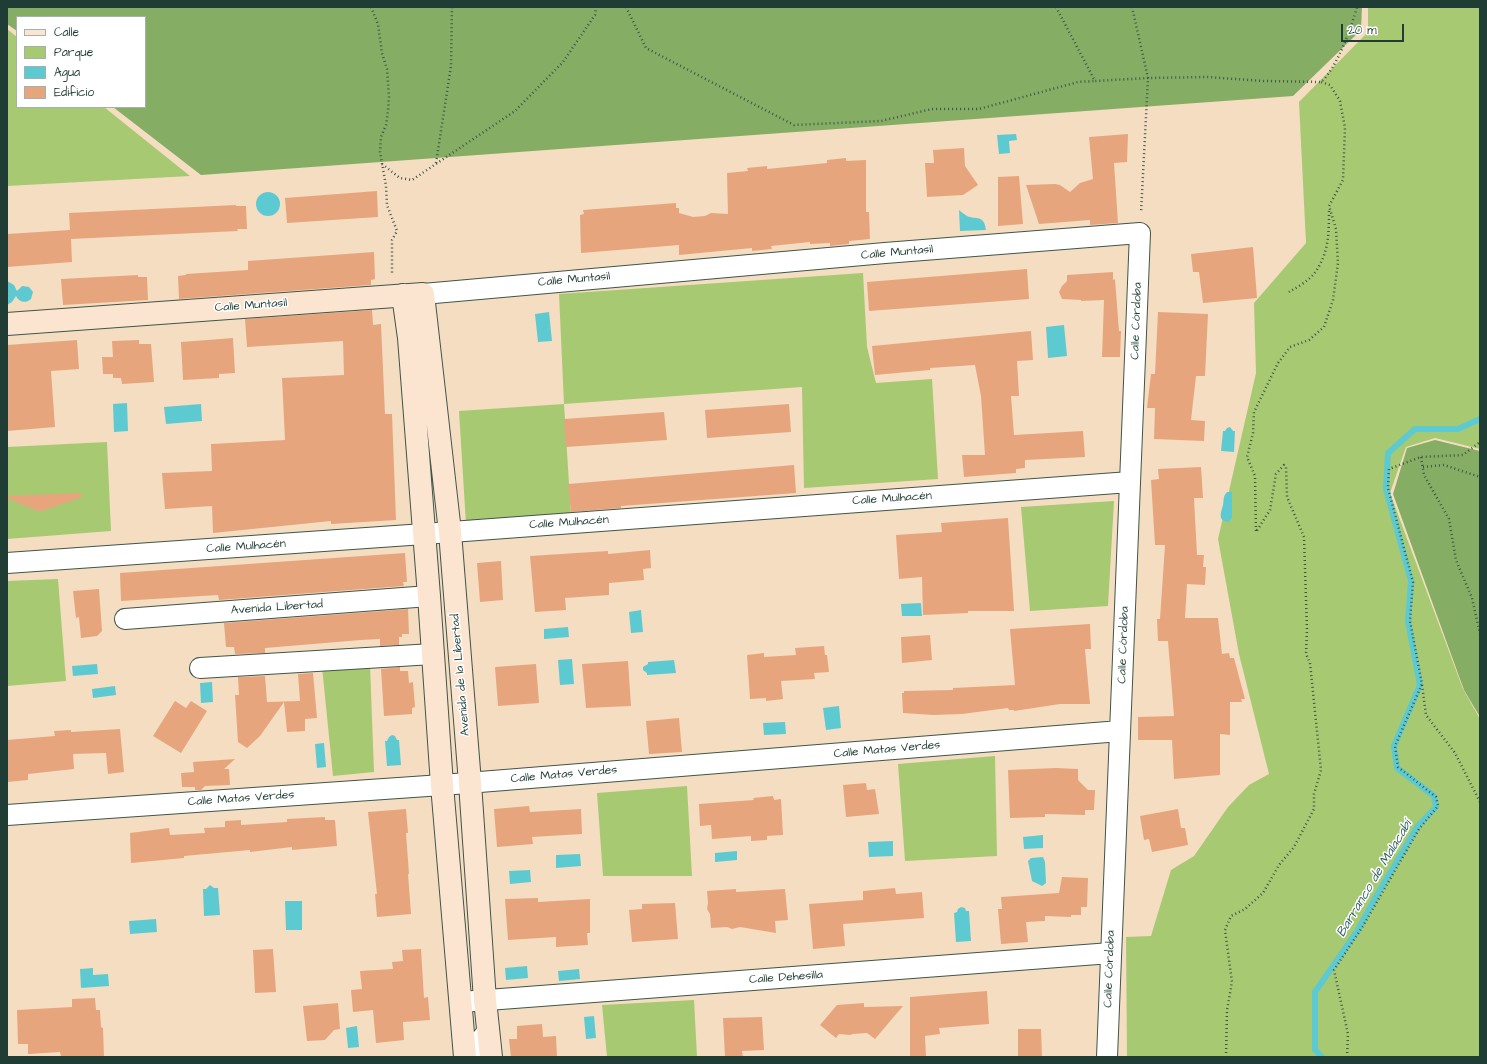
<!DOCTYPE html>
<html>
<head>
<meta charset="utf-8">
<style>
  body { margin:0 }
  #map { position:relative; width:1487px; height:1064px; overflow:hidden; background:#f5ddc2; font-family:"Architects Daughter",sans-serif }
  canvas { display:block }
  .frame { position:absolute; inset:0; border:8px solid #1f3d34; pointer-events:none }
  .legend { position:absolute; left:16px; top:16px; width:130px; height:92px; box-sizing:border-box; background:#fff; border:1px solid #a5b1ae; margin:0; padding:5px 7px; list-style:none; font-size:12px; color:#1f3d34 }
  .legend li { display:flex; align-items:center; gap:8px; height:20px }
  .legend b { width:20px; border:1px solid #a5b1ae }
  .scale { position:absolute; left:1341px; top:24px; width:63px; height:18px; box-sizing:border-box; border:2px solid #1f3d34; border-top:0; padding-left:5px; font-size:12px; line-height:14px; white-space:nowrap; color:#1f3d34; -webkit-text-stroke:3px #fff; paint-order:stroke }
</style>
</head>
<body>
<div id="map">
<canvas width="1487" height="1064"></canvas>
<div class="frame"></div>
<ul class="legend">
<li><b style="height:5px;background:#fce5d0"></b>Calle</li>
<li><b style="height:11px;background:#a7c972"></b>Parque</li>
<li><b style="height:11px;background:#5dcad1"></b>Agua</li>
<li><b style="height:11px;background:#e7a57e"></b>Edificio</li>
</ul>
<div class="scale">20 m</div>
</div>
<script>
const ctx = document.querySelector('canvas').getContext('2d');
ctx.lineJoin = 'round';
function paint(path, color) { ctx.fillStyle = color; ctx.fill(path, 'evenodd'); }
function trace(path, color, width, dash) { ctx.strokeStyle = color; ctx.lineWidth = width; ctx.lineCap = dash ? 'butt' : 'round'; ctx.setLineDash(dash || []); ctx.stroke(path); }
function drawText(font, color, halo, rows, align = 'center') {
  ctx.font = font + ' "Architects Daughter",sans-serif'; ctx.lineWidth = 3; ctx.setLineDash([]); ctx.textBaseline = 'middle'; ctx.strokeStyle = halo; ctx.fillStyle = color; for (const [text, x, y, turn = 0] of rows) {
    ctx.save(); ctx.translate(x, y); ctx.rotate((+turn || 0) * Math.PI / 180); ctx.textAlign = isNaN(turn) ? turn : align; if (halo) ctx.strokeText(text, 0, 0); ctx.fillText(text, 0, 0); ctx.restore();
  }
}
paint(new Path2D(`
  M1368,7h112v442l-45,-11 -29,9 -16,46 73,196 17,30v338h-353l-1,-120 25,-1 20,-66 23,-14 34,-49 21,-22 20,-11 -30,-120 -21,-115 38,-166 -2,-70 52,-60 -7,-141 69,-70z
  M7,29l10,8v70h87l86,69 -183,10z
  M863,273l4,74 9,36 56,-4 6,100 -134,9 -2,-101 -238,17 7,112 -105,8 -7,-113 105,-7 -5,-110z
  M107,442l4,89 -104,8v-92z
  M1114,501l-6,105 -78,5 -9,-104z
  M58,579l8,102 -59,5v-105z
  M370,665l4,107 -41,4 -11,-109z
  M995,756l2,100 -92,5 -7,-97z
  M687,786l5,90h-89l-6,-83z
  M694,1000l3,57h-90l-5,-52z`), '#a7c972');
paint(new Path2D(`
  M7,7h1355l-1,23 -68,66 -1092,79 -88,-68h32v-90h-128v14l-10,-7z
  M1435,440l45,11v266l-16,-27 -71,-196 14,-46z`), '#85ad64');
paint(new Path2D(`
  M1016,134l1,6 -8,1 1,12 -11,1 -2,-19z
  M256 204a12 12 0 1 1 24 0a12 12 0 1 1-24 0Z
  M959,210c2,2 5,4 8,6 9,4 17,-2 19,14l-26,1z
  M7,281l7,4 3,6 5,-5 7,1 4,5 -2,7c-6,5 -12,3 -15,-3l-4,6 -5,3z
  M549,312l3,29 -14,1 -3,-28z
  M1064,325l3,31 -19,2 -2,-31z
  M127,403l1,28 -14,1 -1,-28z
  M201,404l1,17 -36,3 -2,-17z
  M1230,427l3,4h2l-1,21 -13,-1 2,-20h2l2,-3z
  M1227,492h5v25l-3,5c-12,-1 -8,-9 -6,-17 1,-6 0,-9 4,-13z
  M921,603l1,13h-20l-1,-12z
  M641,610l2,22 -12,1 -2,-21z
  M568,627l1,10 -25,2v-10z
  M572,659l2,25 -14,1 -2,-25z
  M674,660l2,13 -29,2v-2l-4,-3v-3l5,-3v-2z
  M97,664l1,10 -25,2 -1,-10z
  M212,682l1,20 -12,1 -1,-20z
  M115,686l1,9 -23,3 -1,-9z
  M839,706l2,22 -15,2 -3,-22z
  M785,722l1,12 -22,1 -1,-12z
  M392,735l3,1 2,4h2l2,25 -14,1 -2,-25h2l2,-4z
  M324,743l2,24 -9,1 -2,-24z
  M1043,835v13l-19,1 -1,-12z
  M893,841v15l-24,1 -1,-15z
  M737,851v9l-22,2v-9z
  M580,854l1,12 -25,2v-13z
  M1043,857l2,5 1,21 -4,3 -10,-5 -4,-20 3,-3z
  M530,870l1,12 -21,2 -1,-13z
  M210,885l4,3h4l2,27 -16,1 -1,-27h3z
  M285,901h17v29h-16z
  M961,907l4,1 1,3h3l2,30 -15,1 -2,-29 3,-1 1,-3z
  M156,919l1,13 -27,2 -1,-13z
  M527,966l1,12 -22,2 -1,-12z
  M93,968v7l15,-1 1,12 -28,2 -1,-19z
  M579,969l1,10 -21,2 -1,-10z
  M594,1016l2,22 -10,1 -2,-22z
  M357,1026l2,21 -11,1 -2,-20z`), '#5dcad1');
trace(new Path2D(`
  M1322,1057l-7,-7v-58l43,-62 19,-35 41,-69 18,-19 -2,-11 -37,-28 -3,-22 26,-61 -12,-64 3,-40 -25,-92 2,-36 27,-24h43l22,-10`), '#5dcad1', 6);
paint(new Path2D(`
  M1128,134l-1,28 -13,1 4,60 -28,2v-5l-51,4 -13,-39 29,-1 5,1 10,7 10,-9 13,-4 -4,-42z
  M964,148l1,18 13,19 -15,10 -36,2 -2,-34h9l-1,-13z
  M846,158v3l20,-1v52h3l1,27 -21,2v3l-10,1 -9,1v-3l-20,1v-2l-39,4 1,3 -20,2v-3l-73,7v-10l-98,8 -1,-38 4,-1 -1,-4 93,-7v5h3v5l14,4 12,-1 6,-3 17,1 -1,-41 21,-2 -1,-3 20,-2v3l60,-6v-3z
  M1019,176l4,48 -25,2v-49z
  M377,191l1,26 -91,6 -2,-25z
  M236,205v1h10l1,23h-10l1,2 -167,8 1,23 -65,5v-33l63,-4 -1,-17z
  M1253,247l4,51 -54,5 -4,-31h-6l-2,-18z
  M374,252l1,27 -4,1v5l-192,14 -1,-23 8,-1v-1l62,-4v-9z
  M1027,269l2,30 -160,12 -2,-29z
  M1113,272v8l2,-1 4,52h2l-1,26h-18l2,-57 -23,1v-1l-19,-1 -3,-7 3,-6 5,-5v-6z
  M138,275v2h9l1,23 -85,5 -2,-26z
  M372,310l1,15 8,-1 4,90h7l4,106 -65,4v-3l-118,12 -1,-27 -47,3 -3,-36 50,-2 -1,-27 74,-4 -3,-62 62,-3 -1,-34 -96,6 -2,-28z
  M1158,312l50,2 -3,62h-9l-5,44 14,1 -1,20 -50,-2 1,-31h-8l4,-34h4z
  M1031,331l2,29 -16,1 2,35h-8l3,39 69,-4 2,26 -60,3v8l-9,1v4l-52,4 -2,-22h23l-4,-59 -6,-31 -45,3v2l-55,5 -3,-29z
  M233,338l2,35 -16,1v4l-36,2 -2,-38z
  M77,340l2,29 -28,2 4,56 -48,4v-86z
  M139,340v4h12l3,38 -32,2 -1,-6h-8v-4h-10l-1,-17h11l-1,-16z
  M789,404l2,28 -84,6 -2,-28z
  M664,412l3,28 -101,7 -2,-28z
  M794,465l2,28 -175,13v2l-50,4 -3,-28z
  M1201,467l2,31h-9l3,57h7l-1,12h3l-1,18 -18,-1 -2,34h33l4,36 7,-1 1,5h4l11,41h-4l1,3h-12v33l-10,-1v41l-46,4 -2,-39h-34v-23l36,-1 -6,-75h-10l-1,-22h3l5,-74h-10l-4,-65 8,-1 -1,-10z
  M81,493l1,4 -40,14h-5l-30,-13v-2z
  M1008,518l6,93h-46v2l-45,2 -1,-38 -23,2 -3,-44 46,-3 -1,-9z
  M650,550l1,18 -8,1 1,11 -35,3v12l-44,3 1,12 -31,2 -5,-56 78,-5v3z
  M405,553l2,29h-4l1,4 -185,14 -1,-5 -97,6 -1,-28z
  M501,561l2,39 -23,2 -3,-39z
  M99,589l3,42 -5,5 -16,2 -2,-21 -3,1 -3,-27z
  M408,609l1,25h-7v3h-3v8l-19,1v-7l-19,1 -96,8v5l-30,1 -1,-7h-8l-2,-24z
  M1090,624l1,25h-6l5,55h-30l-46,7v-1h-5l-1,-2 -46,6 -29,1 -30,-2 -1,-20h2v-2l49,-1v-2l62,-3 -5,-56z
  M930,635l2,25 -30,3 -1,-26z
  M824,646l1,9h2l2,17 -15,1 1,6 -34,2 2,18 -17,2v-3l-16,1 -3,-44 17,-2v4l32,-2 -1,-7z
  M628,661l3,45 -45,2 -4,-44z
  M536,664l3,39 -41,3 -3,-39z
  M400,667v4h8l1,12 4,-1 2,25 -3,1v6l-28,2 -3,-47z
  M313,673l4,45 -12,1v12l-18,1 -3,-30 -24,34 -13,12 -9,-6 -3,-47h4l-1,-18 27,-1 2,26 33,-1 -2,-27z
  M175,701l11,7 5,-7 16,10 -26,42 -28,-17z
  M679,718l3,34 -33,2 -3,-33z
  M120,729l4,43 -16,2 -2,-21 -33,1 1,15 -46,5v6l-21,2v-42l48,-4 -1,-5 17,-1v2z
  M235,759l-11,10h5l1,16 -25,1 -4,4h-6v-3h-13l-1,-14 13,-1 -1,-10z
  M1056,768l22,1v11l10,10h7l-1,20h-9v5l-40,-1v3l-35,1 -2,-48z
  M866,783l1,7 8,-1 4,25 -33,3 -3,-32z
  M773,796l1,4 7,-1 2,36 -16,1v4l-16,1v-5l-39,3 -1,-14 -11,1 -1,-22 55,-4 -1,-2z
  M529,806l1,6 51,-3 1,25 -50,3 1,7 -36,3 -3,-38z
  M406,809l2,24h-2l3,41h-1l3,40 -34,3 -2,-23h2l-9,-82z
  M1178,809l3,19h4l3,17 -36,7 -3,-13 -5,1 -4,-24z
  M325,817v3h10l2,26 -45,4v-3l-42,5v-2l-66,6v2l-53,5 -1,-30 39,-5 1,7 35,-2 -1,-5 21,-1v-6l16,-1v5l46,-3v-3z
  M1062,877l26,1 -1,29h-6v8h-10v2l-26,-1v5l-19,1 2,20 -27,2 -3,-35h4l-1,-12 58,-4z
  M895,888l1,6 26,-2 2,26 -81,6 2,22 -32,3 -4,-45 54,-4v-9z
  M736,889v3l49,-3 3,31 -13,1 1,12 -36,-6 -8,2 -5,-2 -16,1 -1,-14 -3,-5 1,-6 -1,-12z
  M538,898v4l52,-3v34h-3l1,12 -32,2v-10l-48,3 -3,-41z
  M675,903l3,36 -46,3 -3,-32 13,-1v-5z
  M273,949l3,43 -21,1 -2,-43z
  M421,949l3,49 4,-1 2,23 -27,2 1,18 -28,3 -3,-33 -20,2 -2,-22 11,-1 -2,-18 33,-2 -1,-7 11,-1 -1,-11z
  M987,991l2,33 -50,4 1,6 -15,2 1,21h-16v-60z
  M95,998l1,12h4l1,17 2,1 1,29h-43l-1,-5 -32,2v-10h-10l-1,-34 55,-3v-8z
  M338,1003l2,26 -6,1 -9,10 -18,1 -4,-35z
  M864,1003v4l39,-1 -28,33 -8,-6 -14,1 -3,1 -11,-1 -3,4 -16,-13 17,-20z
  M762,1017l2,33 -22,1 1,6h-18l-2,-39z
  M542,1024l1,13 13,-1 1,21h-46l-2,-18h8v-13z
  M1018,1029h23l1,28h-24z`), '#e7a57e');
const street = new Path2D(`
  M423,294l462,-41 255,-20 -33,824
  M7,563l417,-29 706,-52
  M125,619l304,-23
  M200,668l233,-14
  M7,815l435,-30 678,-54
  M461,1002l650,-49
  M466,1057l22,-26`);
const secondary = new Path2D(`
  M403,295l6,43 20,258 13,189 23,272
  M7,324l416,-30 27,238 20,251 15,217 6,57`);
trace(street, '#3f5549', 22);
trace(secondary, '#3f5549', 24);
trace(new Path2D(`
  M371,7l7,17 4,29 5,16 2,28 -1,14 -2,14 -5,12 -1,15 6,34 1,19 10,26 -5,9v34
  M626,7l20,41 148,77 87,-4 51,-12h47l99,-27 17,-1
  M1056,7l39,74 53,-3 -7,135
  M1132,7l16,71 59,-1 57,4 57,1c16,-14 30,-54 36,-75
  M436,163l15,-97 1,-59
  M382,164l18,14 12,2 103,-69 48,-49 32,-47 1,-8
  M1289,292c9,-5 21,-12 27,-21 13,-19 13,-39 13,-61
  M1421,457l3,18 25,44 7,41 16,38 8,36
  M1423,467l21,-2 36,12
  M1422,685l4,30 29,38 25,49
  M1226,1057l1,-47 5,-28 -7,-52 6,-14 14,-7 18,-16 16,-28 15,-18 20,-38v-15l7,-24 -11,-107 -4,-9 1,-24 -3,-93 -17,-40 -1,-30 -2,-2 -8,9 -6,36 -14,22 -1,-56 -8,-19 6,-24 1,-21 24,-49 12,-16 19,-7 15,-13 9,-27 5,-37 -2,-34 -7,-23 14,-26 2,-52 -5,-27 -10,-16 -9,-3
  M1347,1057l1,-23 -14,-64 29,-44 56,-97 19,-23 -2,-9 -38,-30 -3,-21 27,-62 -12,-63 3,-39 -25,-94 1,-19 32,-12 42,-2 17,-13`), '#3f5549', 2.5, [1, 3]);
trace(street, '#fff', 20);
trace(secondary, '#fce5d0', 22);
drawText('12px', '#1f3d34', '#fff', [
  ["Calle Muntasil",897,253,-5],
  ["Calle Muntasil",574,280,-5],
  ["Calle Muntasil",251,306,-4],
  ["Calle Córdoba",1137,321,-88],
  ["Calle Mulhacén",892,499,-4],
  ["Calle Mulhacén",569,523,-4],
  ["Calle Mulhacén",246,547,-4],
  ["Avenida Libertad",277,608,-4],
  ["Calle Córdoba",1124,645,-88],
  ["Avenida de la Libertad",461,675,-95],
  ["Calle Matas Verdes",887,750,-5],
  ["Calle Matas Verdes",564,775,-5],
  ["Calle Matas Verdes",241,799,-4],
  ["Calle Córdoba",1110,969,-88],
  ["Calle Dehesilla",786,978,-4]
]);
drawText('italic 13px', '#2e605b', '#fff', [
  ["Barranco de Malacabí",1375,879,-59]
]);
</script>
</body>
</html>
